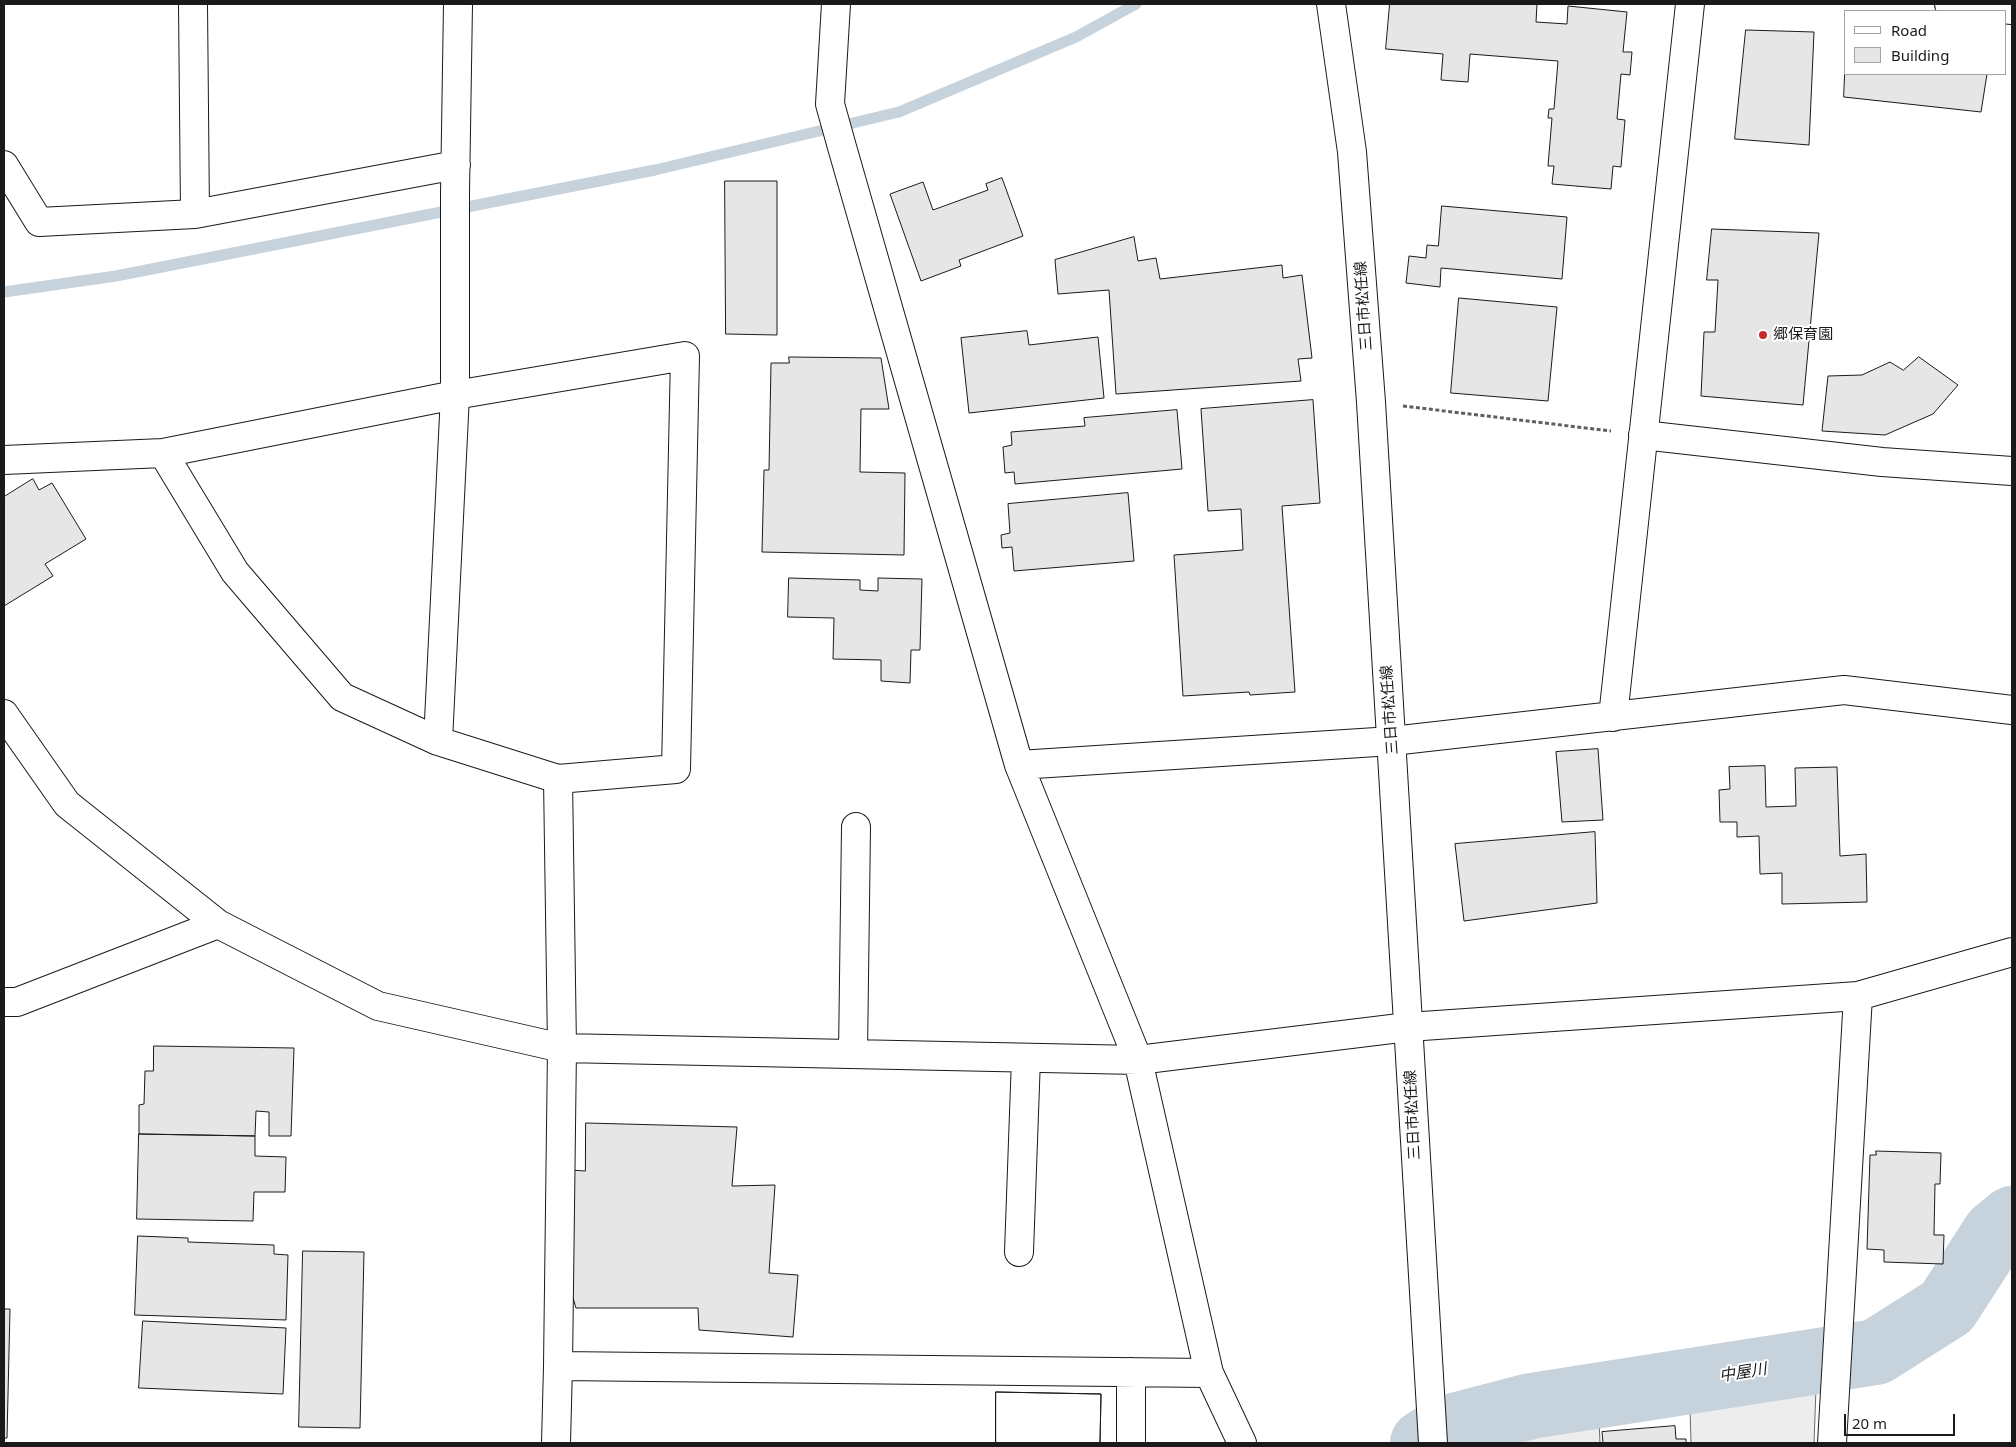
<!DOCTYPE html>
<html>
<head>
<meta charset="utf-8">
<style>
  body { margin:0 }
  #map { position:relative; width:2016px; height:1447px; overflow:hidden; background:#fff; font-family:"Noto Sans",sans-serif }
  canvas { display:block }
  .frame { position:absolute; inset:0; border:5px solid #1a1a1a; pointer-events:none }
  .legend { position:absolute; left:1844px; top:10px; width:162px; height:65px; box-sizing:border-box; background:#fff; border:1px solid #a3a3a3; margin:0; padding:6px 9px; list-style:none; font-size:15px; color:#1a1a1a }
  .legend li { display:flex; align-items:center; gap:10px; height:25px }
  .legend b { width:25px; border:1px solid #a3a3a3 }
  .scale { position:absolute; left:1844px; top:1414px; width:111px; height:22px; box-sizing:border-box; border:2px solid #1a1a1a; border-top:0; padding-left:6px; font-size:15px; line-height:18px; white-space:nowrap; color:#1a1a1a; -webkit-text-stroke:4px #fff; paint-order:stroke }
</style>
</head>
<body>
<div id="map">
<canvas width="2016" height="1447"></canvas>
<div class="frame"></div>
<ul class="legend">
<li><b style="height:6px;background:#fff"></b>Road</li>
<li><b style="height:14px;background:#e6e6e6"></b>Building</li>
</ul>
<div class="scale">20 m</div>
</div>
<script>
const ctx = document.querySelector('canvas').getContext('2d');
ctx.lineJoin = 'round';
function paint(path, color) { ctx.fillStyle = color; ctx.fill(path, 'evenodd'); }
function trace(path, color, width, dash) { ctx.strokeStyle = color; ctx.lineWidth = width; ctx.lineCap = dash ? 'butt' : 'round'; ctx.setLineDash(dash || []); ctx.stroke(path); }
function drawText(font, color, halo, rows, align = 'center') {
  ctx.font = font + ' "Noto Sans","Noto Sans JP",sans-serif'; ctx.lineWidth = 4; ctx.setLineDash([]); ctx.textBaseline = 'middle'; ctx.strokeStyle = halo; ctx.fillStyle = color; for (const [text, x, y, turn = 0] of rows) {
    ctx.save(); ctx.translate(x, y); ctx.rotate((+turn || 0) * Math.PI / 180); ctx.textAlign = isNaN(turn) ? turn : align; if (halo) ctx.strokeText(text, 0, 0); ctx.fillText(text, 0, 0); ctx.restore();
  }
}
const parking = new Path2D(`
  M1816,1389l-2,54h-123l-1,-36z
  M1599,1419l1,24h-124v-6z`);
paint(parking, '#ededed');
trace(parking, '#6a6a6a', 1);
trace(new Path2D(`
  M4,292l112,-16 539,-106 244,-58 177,-75 60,-33`), '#c6d2dc', 11);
trace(new Path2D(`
  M1423,1443l24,-15 84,-22 345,-54 71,-45 48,-74 17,-14`), '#c6d2dc', 66);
const building = new Path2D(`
  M1390,4h147l-1,18 31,2 1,-18 59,6 -4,40h9l-2,23 -9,-1 -4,45 8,1 -4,47 -8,-1 -2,23 -59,-5 2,-18h-6l4,-48h-4l1,-9h5l4,-48 -88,-7 -2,28 -27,-2 2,-26 -57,-5z
  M1746,30l68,2 -5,113 -74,-6z
  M1845,74h142l-6,38 -137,-15z
  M1002,178l21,58 -64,24 2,6 -40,15 -31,-87 33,-12 10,28 55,-20 -2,-6z
  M725,181h52v154l-51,-1z
  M1442,206l125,11 -5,62 -121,-11 -1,19 -34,-4 3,-27 17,2 1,-13 11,1z
  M1712,229l107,4 -16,172 -102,-9 3,-64h11l3,-52h-11z
  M1134,237l4,24 18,-3 4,21 122,-14 1,13 19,-3 10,83 -14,1 3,22 -185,13 -7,-104 -51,4 -3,-34z
  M1459,298l98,9 -9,94 -97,-8z
  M1027,331l2,14 69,-8 6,61 -135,15 -8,-75z
  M789,357l92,1 8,51h-28l-1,63 45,1 -1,82 -142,-3 2,-82h5l2,-107h18z
  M1919,357l39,28 -25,29 -48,21 -63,-4 6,-55 34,-1 28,-13 13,8z
  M1313,400l7,103 -38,3 13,186 -45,3 -1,-3 -66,4 -9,-141 69,-5 -2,-41 -33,2 -7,-102z
  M1177,410l5,59 -167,15 -1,-12 -9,1 -2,-26 9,-2 -1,-13 74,-6 -1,-8z
  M33,479l6,11 13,-7 34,56 -41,25 8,12 -49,30v-109z
  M1128,493l6,68 -120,10 -2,-24 -10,1 -1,-13 9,-2 -2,-29z
  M789,578l71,2v10l18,1v-13l44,1 -2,71h-9l-1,33 -29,-2v-21l-48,-1 1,-41 -46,-1z
  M1598,749l5,71 -41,2 -6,-70z
  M1765,766l1,41 30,-1 -1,-38 42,-1 3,89 26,-2 1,48 -85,2v-31l-22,1 -1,-38 -22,1v-15h-17l-1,-32 11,-1 -1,-22z
  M1595,832l2,71 -133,18 -9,-77z
  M154,1046l140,2 -3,88h-22v-24l-13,-1 -1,25 -116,-2v-29l5,-1 1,-33h8z
  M586,1123l151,4 -5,59 43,-1 -6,88 29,2 -5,62 -94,-7 -1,-22h-122l-7,-24 2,-114 14,1z
  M139,1134l116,2v20l31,1 -1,35h-31l-1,29 -116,-2z
  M1876,1151l65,2 -1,31h-5l-1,51h10l-1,29 -59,-2v-12l-17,-1 3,-94h6z
  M138,1236l50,2v4l86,3v9l14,1 -2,65 -151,-5z
  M303,1251l61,1 -4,176 -61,-1z
  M4,1309h6l-3,129h-3z
  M143,1321l143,7 -3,66 -144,-6z
  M996,1392l105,2 -1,49h-104z
  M996,1392l105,2 -1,49h-104z
  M1675,1426l1,13h10v4h-83l-1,-11z`);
paint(building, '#e6e6e6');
trace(building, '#1a1a1a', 1);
const minor = new Path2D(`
  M193,4l2,210
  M836,4l-6,100 12,43 177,618 119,295 71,313 33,70
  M1949,4l63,6
  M4,165l35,57 156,-8 261,-49
  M1643,435l239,27 130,9
  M4,460l159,-7
  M4,714l63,90 151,120 160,82 184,42 576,12 270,-33 450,-31 154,-44
  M1613,717l77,-713
  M438,741l-96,-44 -107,-125 -72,-119 292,-58 230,-39 -9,413 -118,10 -120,-38 17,-346v-202l3,-189
  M1019,765l373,-24 452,-51 168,20
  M558,779l4,269 -4,318 651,7
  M4,1002h13l201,-78
  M853,1054l3,-227
  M1019,1252l7,-194
  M1131,1372v71
  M556,1443l2,-77
  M1832,1443l26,-447`);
const major = new Path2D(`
  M1331,4l21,148 19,250 62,1041`);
trace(minor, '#1a1a1a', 30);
trace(major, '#1a1a1a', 30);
trace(new Path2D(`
  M1403,406l208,25`), '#5f5f5f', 3, [4, 2.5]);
trace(minor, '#fff', 28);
trace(major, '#fff', 28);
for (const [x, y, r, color] of [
  [1763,335,5,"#c62828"]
]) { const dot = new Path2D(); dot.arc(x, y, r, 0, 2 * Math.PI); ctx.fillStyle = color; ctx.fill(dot); trace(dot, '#fff', 2); }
drawText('15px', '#1a1a1a', '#fff', [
  ["三日市松任線",1364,306,-94],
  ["三日市松任線",1390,710,-94],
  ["三日市松任線",1413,1115,-93]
]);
drawText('15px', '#1a1a1a', '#fff', [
  ["郷保育園",1773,335]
], 'left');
drawText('italic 16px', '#1a1a1a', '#fff', [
  ["中屋川",1743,1373,-9]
]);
</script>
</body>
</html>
